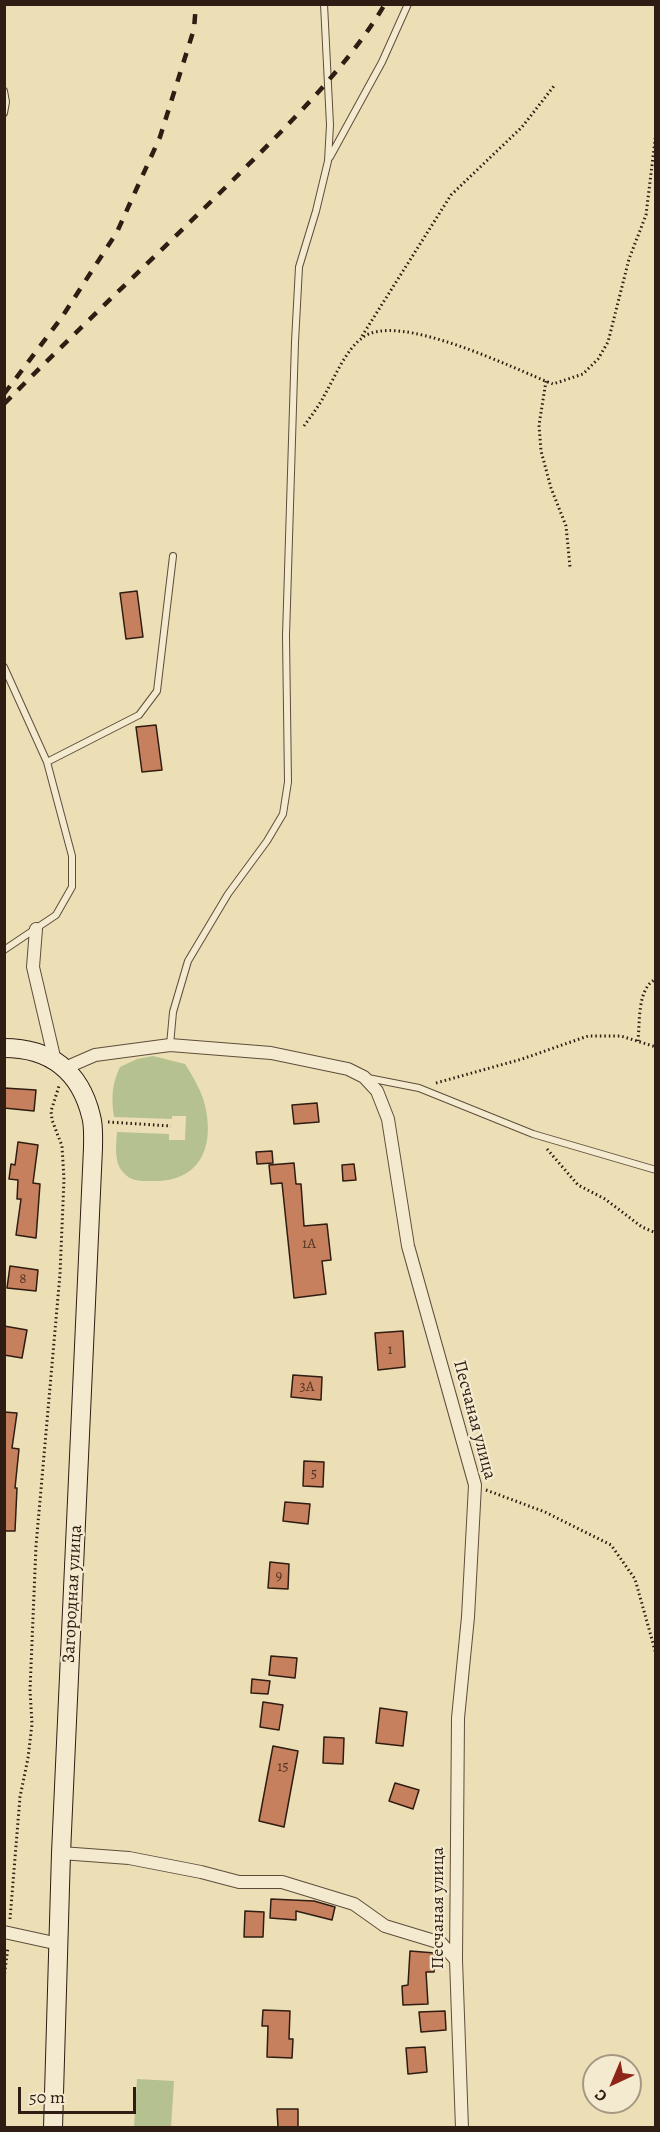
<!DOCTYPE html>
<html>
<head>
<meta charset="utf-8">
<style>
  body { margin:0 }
  #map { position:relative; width:660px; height:2132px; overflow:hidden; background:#ecdfb5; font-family:Alegreya,serif }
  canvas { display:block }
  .frame { position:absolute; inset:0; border:6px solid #2f1c12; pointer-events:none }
  .north { position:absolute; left:582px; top:2054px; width:60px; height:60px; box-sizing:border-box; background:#f3eacf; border:2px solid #a59883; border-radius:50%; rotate:224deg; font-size:16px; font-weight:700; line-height:24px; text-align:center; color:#2f1c12 }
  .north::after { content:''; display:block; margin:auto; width:21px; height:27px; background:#8f2418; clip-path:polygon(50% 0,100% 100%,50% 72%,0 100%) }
  .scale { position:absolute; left:18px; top:2087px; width:118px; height:27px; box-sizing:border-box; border:3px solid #2f1c12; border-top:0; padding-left:8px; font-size:18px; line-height:21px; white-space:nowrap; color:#2f1c12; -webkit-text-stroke:4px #f3eacf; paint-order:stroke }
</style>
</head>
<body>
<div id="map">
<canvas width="660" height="2132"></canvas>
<div class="frame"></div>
<div class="north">С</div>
<div class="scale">50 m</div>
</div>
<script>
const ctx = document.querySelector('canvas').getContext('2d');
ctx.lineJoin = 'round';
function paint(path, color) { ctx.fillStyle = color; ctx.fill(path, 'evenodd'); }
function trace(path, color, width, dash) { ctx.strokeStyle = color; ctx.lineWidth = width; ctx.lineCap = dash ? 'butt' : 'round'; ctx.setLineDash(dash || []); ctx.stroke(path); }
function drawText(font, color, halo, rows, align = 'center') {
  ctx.font = font + ' Alegreya,serif'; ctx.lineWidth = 4.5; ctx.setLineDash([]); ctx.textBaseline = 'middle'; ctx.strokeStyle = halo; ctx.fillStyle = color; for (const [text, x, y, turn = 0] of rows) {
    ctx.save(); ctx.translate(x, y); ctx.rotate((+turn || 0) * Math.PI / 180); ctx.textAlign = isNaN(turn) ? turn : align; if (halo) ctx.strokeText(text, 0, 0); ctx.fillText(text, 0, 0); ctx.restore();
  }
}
paint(new Path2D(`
  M153,1056l32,8c9,14 18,29 21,46 8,41 -9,72 -53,71 -12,0 -22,1 -30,-9 -9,-9 -7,-28 -6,-40l52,2v6h16l1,-24h-14v3l-58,-2c-3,-19 -2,-33 6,-50l17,-8z
  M137,2079l37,2 -3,46h-37z`), '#b5c290');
const building = new Path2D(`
  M137,591l6,46 -17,2 -6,-46z
  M156,725l6,45 -20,2 -6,-45z
  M4,1088l32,2 -2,21 -30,-3z
  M317,1103l2,19 -25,2 -2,-19z
  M18,1142l20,3 -5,38 7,1 -4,54 -20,-3 5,-36h-4l1,-19 -9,-1 2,-15 4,1z
  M272,1151l1,12 -16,1 -1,-12z
  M294,1163l2,21h5l3,42 23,-2 4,36 -9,1 4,33 -32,4 -12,-115 -11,1 -2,-19z
  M354,1164l2,16 -13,1 -1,-16z
  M10,1266l28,4 -2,21 -29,-3z
  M4,1326l23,4 -5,28 -18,-3z
  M403,1331l2,36 -27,3 -3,-37z
  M293,1375l29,2 -1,23 -30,-3z
  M4,1412l13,1 -5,35 7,1 -4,39h2l-2,43h-11z
  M304,1461l20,1 -1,25 -20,-1z
  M285,1502l25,2 -2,20 -25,-3z
  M270,1562l19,2 -1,25 -20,-1z
  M271,1656l26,2 -2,20 -26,-3z
  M252,1679l18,2 -2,13 -17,-1z
  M263,1702l20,3 -4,25 -19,-3z
  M380,1708l27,4 -4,34 -27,-3z
  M324,1737l20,1 -1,26 -20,-1z
  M273,1746l25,5 -14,76 -25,-6z
  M395,1783l24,7 -6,19 -24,-8z
  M271,1899l43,2 21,6 -3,13 -36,-9v9l-26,-2z
  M245,1911l19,1 -1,25h-19z
  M410,1951l25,2 -1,19h-8l2,32 -25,1 -1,-19 6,-1z
  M263,2010l27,1 -1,28h4l-1,19 -25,-1 1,-31h-6z
  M445,2011l1,19 -25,2 -2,-20z
  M425,2047l2,25 -19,2 -2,-26z
  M277,2109h21v18h-20z`);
paint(building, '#c6805d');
trace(building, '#2f1c12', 1.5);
const lane = new Path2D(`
  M4,91l2,11 -2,11
  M330,157l52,-95 26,-58
  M4,667l43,95 25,94v31l-16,28 -52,35
  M47,762l92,-47 18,-24 16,-135
  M170,1045l3,-33 15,-51 40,-67 39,-53 16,-27 5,-32 -2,-146 9,-294 4,-75 17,-56 12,-50 2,-36 -6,-121
  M368,1078l51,10 114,46 123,36`);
const street = new Path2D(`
  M36,929l-3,38 22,94
  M65,1068l30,-13 75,-10 101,8 77,16 16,8 13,14 11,28 20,127 67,239 -7,132 -10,101 -2,242 6,168
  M61,1853l68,5 72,14 38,10h43l72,22 31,22 56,17 15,17
  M4,1932l55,12`);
const secondary = new Path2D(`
  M4,1048c46,0 76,23 87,68 3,10 2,22 2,32l-32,705 -8,275`);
trace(lane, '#5e4d3b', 8);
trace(street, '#5e4d3b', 14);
trace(secondary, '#2f1c12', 20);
trace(new Path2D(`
  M362,336l89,-141 71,-68 32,-41
  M546,381l-7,44 2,26 10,37 15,38 4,41
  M304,426c7,-10 15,-20 20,-30 11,-19 21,-45 38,-58 35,-28 152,31 191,46l30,-10 15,-15 10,-17 21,-83 17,-44 10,-83
  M638,1041c2,-19 -1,-53 18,-62
  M436,1083l86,-24 66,-23h33l35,11
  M108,1122l63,4
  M547,1149l31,36 27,14 37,28 14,6
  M486,1490l59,22 66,33 24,34 21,75
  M10,1919l10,-122 8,-39 4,-34 -2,-34 6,-144 24,-272 4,-95 -2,-33 -10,-26 -1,-9 8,-25
  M4,1978l4,-31`), '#2f1c12', 3, [1.5, 3]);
trace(lane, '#f3eacf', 6);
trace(street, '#f3eacf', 12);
trace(secondary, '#f3eacf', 18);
trace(new Path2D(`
  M4,394l58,-77 55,-85 43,-95 34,-108 2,-25
  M4,404c75,-76 153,-149 229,-224 51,-51 115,-113 152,-176`), '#2f1c12', 4.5, [10, 10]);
drawText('15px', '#553525', null, [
  ["1А",309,1244],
  ["8",23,1279],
  ["1",390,1350],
  ["3А",307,1387],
  ["5",314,1474],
  ["9",279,1576],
  ["15",283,1767]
]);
drawText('18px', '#2f1c12', '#f3eacf', [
  ["Песчаная улица",474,1420,75],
  ["Загородная улица",73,1594,-87],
  ["Песчаная улица",439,1908,-90]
]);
</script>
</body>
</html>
